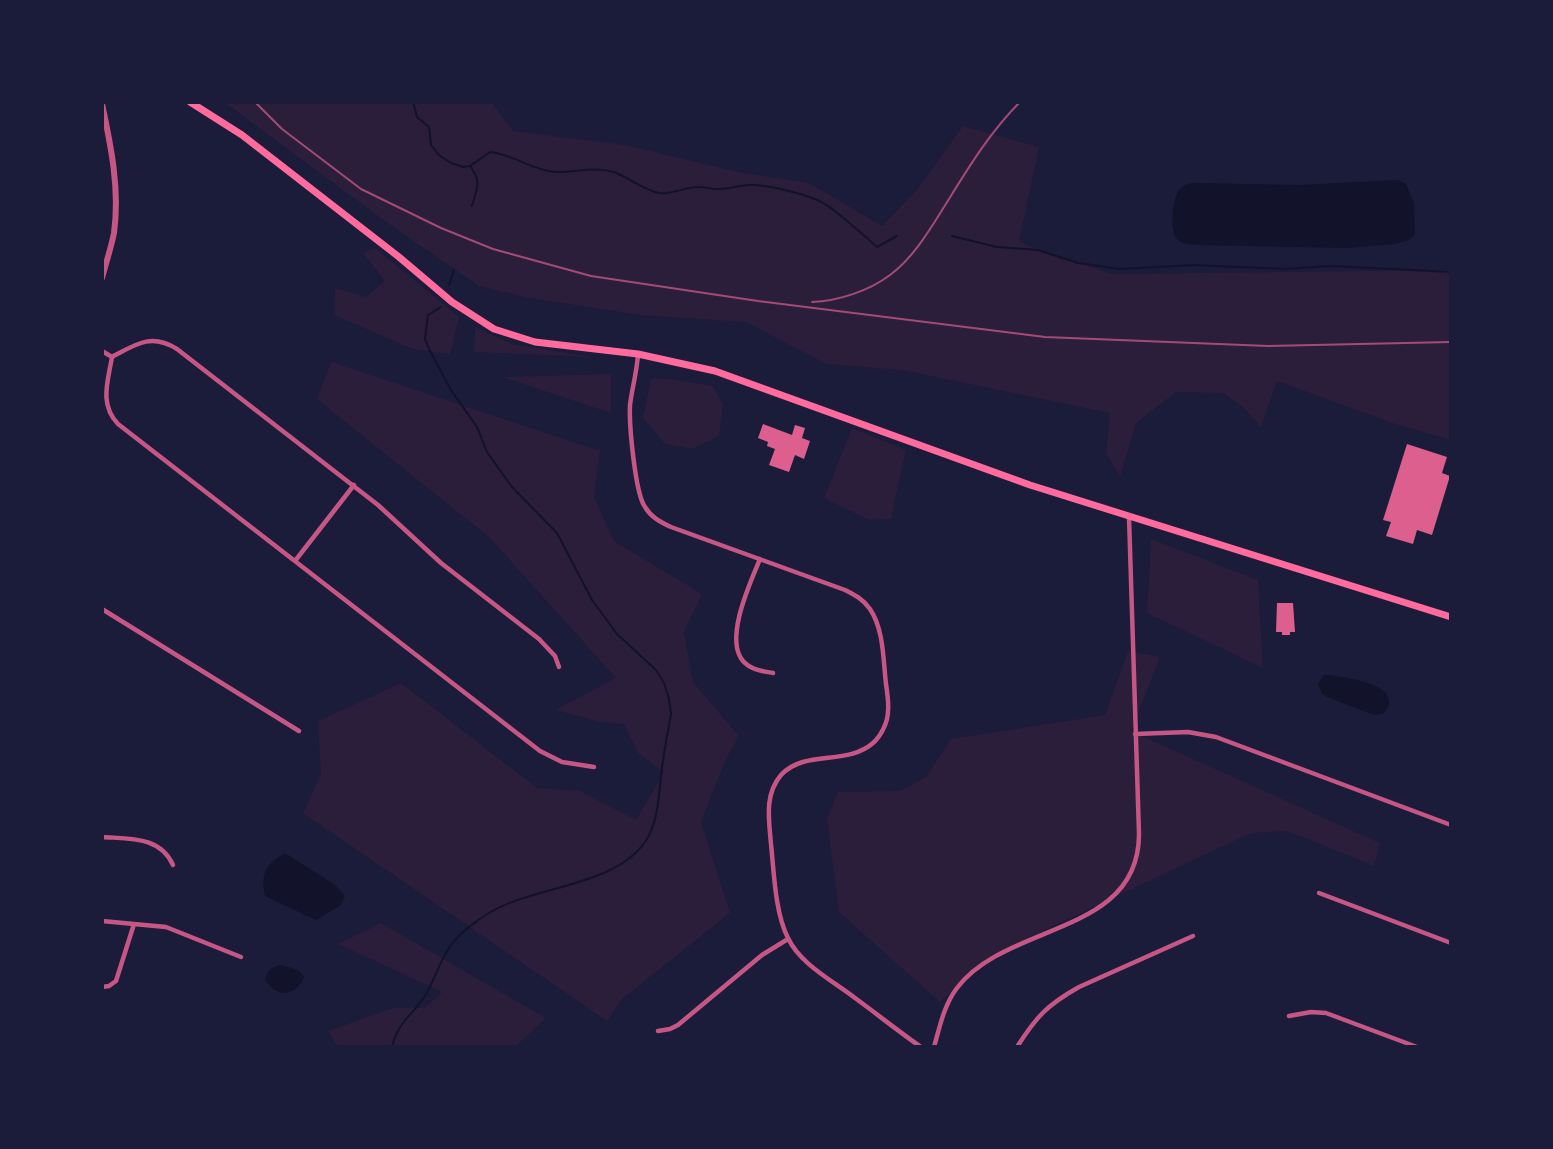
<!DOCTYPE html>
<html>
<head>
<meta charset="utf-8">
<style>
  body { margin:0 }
  #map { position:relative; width:1553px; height:1149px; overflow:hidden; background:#1b1b3a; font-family:"Fira Sans Condensed",sans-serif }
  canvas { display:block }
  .frame { position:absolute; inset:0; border:104px solid #1b1b3a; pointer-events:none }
</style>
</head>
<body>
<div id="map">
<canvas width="1553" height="1149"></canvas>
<div class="frame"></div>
</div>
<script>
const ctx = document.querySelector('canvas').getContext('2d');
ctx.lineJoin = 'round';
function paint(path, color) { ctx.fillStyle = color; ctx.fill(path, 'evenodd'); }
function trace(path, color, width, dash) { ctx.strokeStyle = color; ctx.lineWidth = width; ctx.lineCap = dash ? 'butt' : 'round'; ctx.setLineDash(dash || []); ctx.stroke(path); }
paint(new Path2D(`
  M224,102h267l22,29 112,14 118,28 66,10 73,43 34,-35 47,-65 76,21 -20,94 19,9 75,24 338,-4v170l-56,-16 -118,-43 -16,46 -19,-21 -19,-13 -47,-1 -40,31 -16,54 -14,-24 4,-40 -208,-43 -76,-6 -80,-42 -105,-7 -112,-17 -50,-12 -90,-62z
  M375,248l84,69 -9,37 -37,-5 -79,-34 1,-27 31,9 19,-16 -22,-28z
  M475,327l37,17 80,13 -118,-5z
  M331,362l269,89 -6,46 20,44 88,53 -18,38 9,50 46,54 -13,23 -25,63 29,91 -108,86 -15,22 -304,-208 18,-39 -3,-53 83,-38 136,105 43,3 56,29 28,-48 -26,-19 -14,-29 -27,-3 -42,-11 61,-32 -126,-140 -173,-139z
  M611,374v39l-109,-36z
  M651,379h19l43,7 10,18 -4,32 -27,13 -27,-5 -22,-26z
  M852,428l54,22 -15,69 -22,1 -45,-22z
  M1151,539l107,41 5,88 -116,-55z
  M1128,651l32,6 -29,74 249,112 -6,23 -86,-35 -37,2 -255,120 -56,49 -101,-90 -12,-93 11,-27 62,-1 26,-14 25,-38 154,-24z
  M381,923l165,95 -31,29h-177l-10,-16 65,-23h32l17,-16 -104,-48z`), '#2a1e3b');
paint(new Path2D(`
  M1398,180l8,4 8,19 1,31 -6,6 -14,4 -48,4 -149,-3c-6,0 -14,-1 -19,-4 -10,-7 -7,-42 0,-51 3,-4 8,-5 12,-7l109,2z
  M1324,675c14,0 52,7 61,17 4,5 4,8 4,14l-6,8 -9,1 -47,-18 -5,-3 -4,-10z
  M285,853l50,32 10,11 -4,9 -25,15 -51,-24c-4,-23 0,-31 20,-43z
  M280,965c9,2 19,3 24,12 -8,20 -29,21 -39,2 3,-8 6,-12 15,-14z`), '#12122b');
trace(new Path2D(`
  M413,102l4,15 12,10 2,18 8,10 12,8 12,4 7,-1 20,-14c23,2 41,18 65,20 20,1 39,-6 59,0 15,6 30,18 45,21 14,2 27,-7 41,-6 6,0 12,3 18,2 12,0 24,-5 36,-4 18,1 59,10 74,21 17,12 33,27 49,41l20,-11
  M470,166c12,16 7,22 2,40
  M952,236l45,11 41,3 40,13 42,6 74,-4 90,4 47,-3 120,6
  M449,285l5,-15
  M392,1047c7,-28 22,-32 34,-53 9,-15 14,-34 25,-49 8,-11 26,-25 38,-32 46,-28 128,-26 158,-74 12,-20 12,-49 15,-71 2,-18 6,-36 9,-54l-2,-15 -5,-16 -8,-13 -39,-36 -25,-34 -35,-67 -45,-46 -25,-35 -10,-25 -26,-37 -21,-39 -5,-12 3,-24 13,-8`), '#12122b', 2);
paint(new Path2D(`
  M763,424l29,11 3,-10 10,3 -3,10 8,3 -6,18 -9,-4 -6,17 -20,-7 6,-16 -8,-3 1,-4 -10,-4z
  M1407,444l40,13 -5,16 8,3 -18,59 -15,-5 -4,14 -27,-8 5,-14 -8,-2z
  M1277,603h16l2,29h-5v3h-8v-3h-6z`), '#dd5f8e');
trace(new Path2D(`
  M102,351l10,6c-4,24 -13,47 6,67l422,327 22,11 32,5
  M638,354c-1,18 -6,34 -8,51 -1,19 5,88 15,102 6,10 15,15 26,20l174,63c10,5 18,9 25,19 14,21 13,50 16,75 1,8 3,18 2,27 0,11 -7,25 -15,32 -26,23 -68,6 -92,32 -17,20 -12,45 -10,69 3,28 4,69 17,94 12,26 45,43 67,60 22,16 43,33 66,49
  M112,357c24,-13 39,-24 65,-8l201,156 63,58 98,76 16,17 4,11
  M760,559c-10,24 -36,80 -17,102 8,9 19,10 30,12
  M295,561l59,-76
  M102,609l197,122
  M1135,734l53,-2 28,5 235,88
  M102,837c28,2 58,-1 71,28
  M1319,893l132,50
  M102,921l64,6 75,30
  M102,987l7,-1 7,-5 18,-57
  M1289,1016l22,-4 15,1 91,34
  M658,1031l12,-2 8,-4 84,-70 26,-16
  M934,1047c6,-21 10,-42 23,-59 50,-66 182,-52 182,-154l-10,-317
  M1017,1047c19,-30 30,-42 62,-60l114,-51`), '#c65784', 4.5);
trace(new Path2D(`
  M102,104c9,42 18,86 12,129 -3,15 -8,30 -12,45`), '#c65784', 6);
trace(new Path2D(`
  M190,102l52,33 157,122 53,45 42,27 41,13 103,12 77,17 315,114 421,132`), '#ff6b9d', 7);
trace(new Path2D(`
  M255,102l27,27 79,60 80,39 52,21 98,27 167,25 287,36 223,9 183,-4
  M812,302c26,-1 57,-11 78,-27 23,-17 39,-44 54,-68 23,-37 45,-74 76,-105`), '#a44b75', 2);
</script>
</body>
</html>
